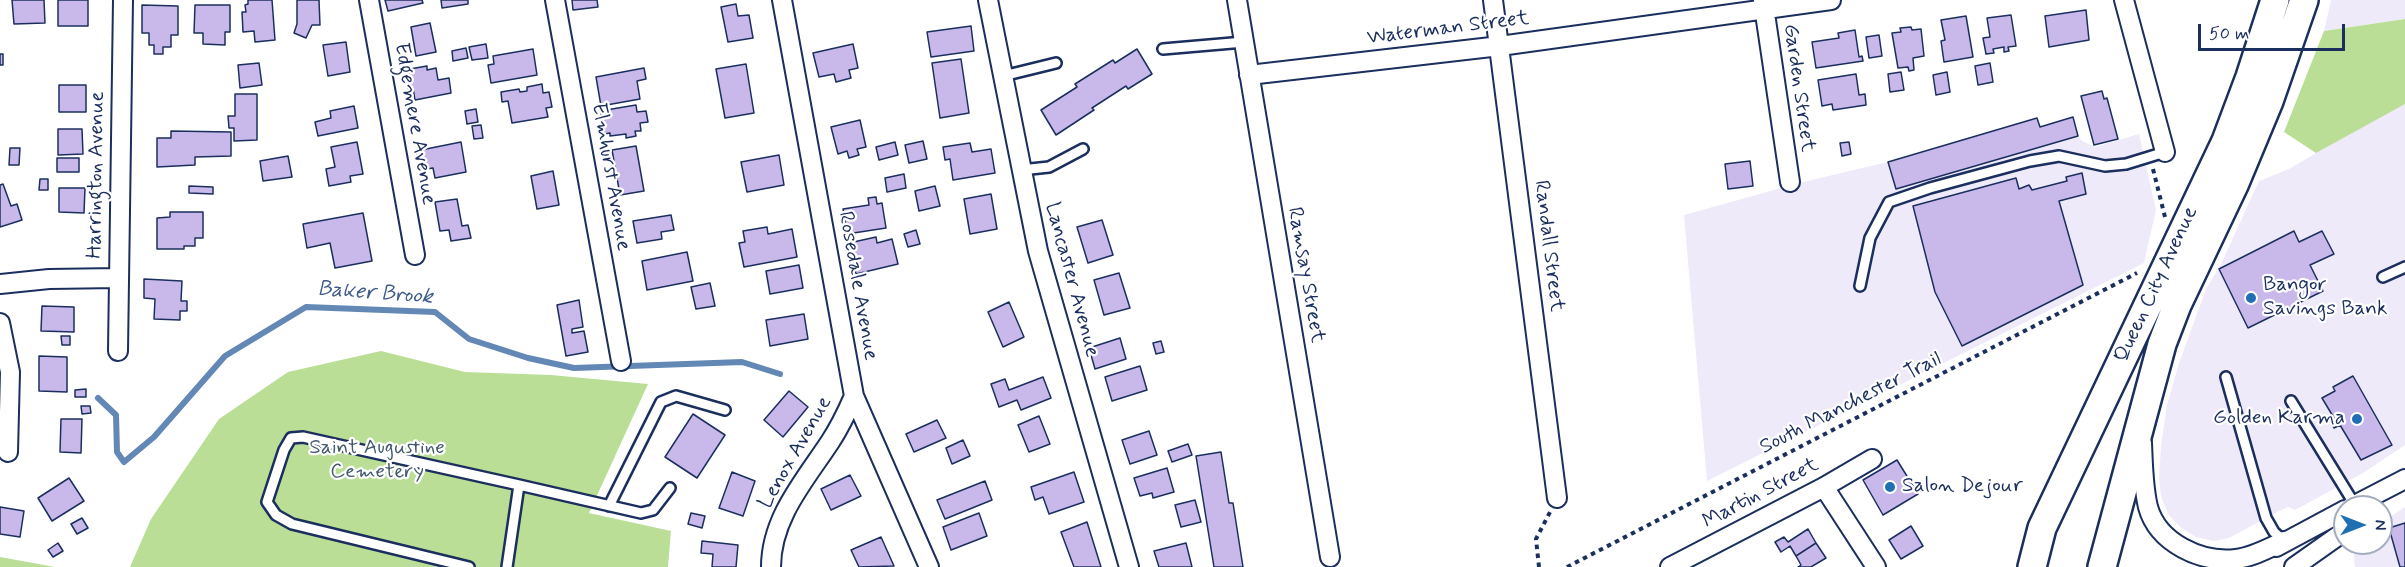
<!DOCTYPE html>
<html>
<head>
<meta charset="utf-8">
<style>
  body { margin:0 }
  #map { position:relative; width:2405px; height:567px; overflow:hidden; background:#fff; font-family:Mynerve,sans-serif }
  canvas { display:block }
  .north { position:absolute; left:2333px; top:495px; width:60px; height:60px; box-sizing:border-box; background:#fff; border:2px solid #a4acbf; border-radius:50%; rotate:90deg; font-size:16px; font-weight:700; line-height:24px; text-align:center; color:#1b2f5e }
  .north::after { content:''; display:block; margin:auto; width:21px; height:27px; background:#1f6fb2; clip-path:polygon(50% 0,100% 100%,50% 72%,0 100%) }
  .scale { position:absolute; left:2198px; top:24px; width:147px; height:27px; box-sizing:border-box; border:3px solid #1b2f5e; border-top:0; padding-left:8px; font-size:18px; line-height:21px; white-space:nowrap; color:#1b2f5e; -webkit-text-stroke:4px #fff; paint-order:stroke }
</style>
</head>
<body>
<div id="map">
<canvas width="2405" height="567"></canvas>
<div class="north">N</div>
<div class="scale">50 m</div>
</div>
<script>
const ctx = document.querySelector('canvas').getContext('2d');
ctx.lineJoin = 'round';
function paint(path, color) { ctx.fillStyle = color; ctx.fill(path, 'evenodd'); }
function trace(path, color, width, dash) { ctx.strokeStyle = color; ctx.lineWidth = width; ctx.lineCap = dash ? 'butt' : 'round'; ctx.setLineDash(dash || []); ctx.stroke(path); }
function drawText(font, color, halo, rows, align = 'center') {
  ctx.font = font + ' Mynerve,sans-serif'; ctx.lineWidth = 4.5; ctx.setLineDash([]); ctx.textBaseline = 'middle'; ctx.strokeStyle = halo; ctx.fillStyle = color; for (const [text, x, y, turn = 0] of rows) {
    ctx.save(); ctx.translate(x, y); ctx.rotate((+turn || 0) * Math.PI / 180); ctx.textAlign = isNaN(turn) ? turn : align; if (halo) ctx.strokeText(text, 0, 0); ctx.fillText(text, 0, 0); ctx.restore();
  }
}
paint(new Path2D(`
  M2331,0h74v19l-81,12z
  M2405,101v344l-42,28 -68,37 -7,-3 -9,4 -50,27 -15,3 -18,-4 -16,-10 -12,-13 -7,-18 -2,-18 2,-32 6,-41 12,-42 27,-74 15,-25 38,-83 30,-12z
  M2073,117l5,19 4,5 13,6 44,-13 17,76 -12,53 -437,218 -23,-266 119,-33 85,-20 149,-44 3,9z
  M2405,507v60h-50l-1,-11 2,-13h25v-20z`), '#efeaf9');
paint(new Path2D(`
  M2405,19v85l-89,49 -32,-21 40,-101z
  M381,351l84,21 86,3 97,9 -59,129 82,18 -3,36h-538l21,-48 68,-100 69,-47z
  M0,557l55,10h-55z`), '#bbde97');
trace(new Path2D(`
  M98,398l18,17 1,37 7,10 30,-25 71,-81 81,-49 129,5 34,27 59,19 46,10 168,-6 38,12`), '#6488b5', 6);
const building = new Path2D(`
  M12,0h32l1,23 -31,1z
  M58,0h30v26h-30z
  M248,0h24l3,40 -20,2 -1,-11 -11,1 -1,-20h4l-1,-7 3,-1z
  M297,0h22l1,25h-8l-6,13 -12,-5 3,-9z
  M385,0h37l1,3 -35,8z
  M441,0h27v4l-26,4z
  M572,0h25l1,7 -25,3z
  M736,4l2,12 11,-1 4,23 -25,4 -7,-35z
  M142,5l36,1v29h-7v12h-8v7h-9v-9h-5v-12h-7z
  M195,5h35v27h-5v13l-22,-1v-11h-9z
  M2086,10l3,30 -40,7 -4,-31z
  M2011,15l5,31 -8,1 1,4 -5,1v-5l-11,2 1,4 -8,1 -3,-16 7,-1 -3,-19z
  M1966,16l7,41 -29,5 -3,-21 4,-1 -4,-20z
  M430,23l6,29 -20,4 -5,-29z
  M971,26l3,25 -43,6 -4,-25z
  M1911,27l1,3 9,-1 3,27 -11,2 1,12 -5,1 -1,-4 -10,1 -6,-35 9,-1 -1,-4z
  M1855,30l4,27 3,-1 1,5 -47,7 -4,-26 27,-4 -1,-5z
  M1879,35l3,21 -13,2 -3,-21z
  M346,42l4,30 -22,4 -5,-31z
  M486,44l2,14 -16,2 -3,-13z
  M853,44l5,24 -9,2 2,8 -15,4 -2,-8 -15,3 -6,-24z
  M466,48l2,10 -15,3 -1,-10z
  M533,49l4,26 -46,8 -3,-18 6,-1 -1,-8z
  M1137,49l15,25 -24,15 -2,-3 -34,22 2,2 -38,25 -15,-25 36,-23 -2,-3 38,-24 2,3z
  M0,54h3v11h-3z
  M961,59l8,54 -29,5 -8,-55z
  M259,63l3,22 -22,3 -2,-23z
  M1990,63l3,19 -15,3 -3,-19z
  M746,64l8,49 -29,5 -9,-49z
  M427,66v4l9,-2 2,12 11,-2 2,15 -36,7 -2,-12 -5,1 -4,-19z
  M644,68l2,11 -9,2 3,18 -39,7 -5,-29z
  M1901,72l3,18 -14,2 -2,-18z
  M1947,72l3,20 -14,3 -3,-20z
  M1856,74l3,21 6,-1 1,11 -33,5 -1,-6 -10,2 -4,-26z
  M542,84l1,9 6,-1 3,15 -6,1 2,9 -36,6 -4,-22 -6,1 -1,-10 18,-3 1,3 7,-1v-4z
  M59,85h27v27h-27z
  M2102,91l2,8 3,-1 11,41 -24,6 -13,-49z
  M235,94h22v46l-23,1v-13h-5l-1,-12h7z
  M636,105l1,7 9,-1 2,11 -8,1 1,8h-6l1,5 -10,2v-4l-16,2v-3l-6,1 -3,-20 5,-1v-3z
  M354,106l4,22 -40,8 -3,-14 16,-4 -1,-7z
  M476,109l2,13 -11,2 -2,-13z
  M2073,117l5,19 -182,53 -8,-27 149,-44 3,9z
  M860,120l6,27 -9,2 2,6 -10,3 -2,-7 -9,3 -7,-27z
  M481,125l2,13 -9,1 -2,-13z
  M58,129h24l1,25 -25,1z
  M171,131l60,1v24l-36,1v8l-38,2v-29h14z
  M923,141l4,18 -18,4 -4,-18z
  M357,142l6,32 -13,2 1,6 -22,4 -3,-17 9,-2 -4,-20z
  M461,142l5,30 -31,6 -2,-10 -7,1 -1,-9 -7,1 -2,-10z
  M895,142l3,13 -19,5 -3,-13z
  M1849,142l2,12 -9,2 -2,-13z
  M970,143l2,9 19,-3 4,24 -42,7 -3,-21 -5,1 -2,-13z
  M636,146l8,45 -24,4 -8,-45z
  M10,148h10l-1,17h-10z
  M779,155l5,30 -37,7 -6,-30z
  M288,156l4,21 -29,4 -3,-20z
  M57,158h22v14h-22z
  M1750,161l3,25 -25,3 -3,-25z
  M553,171l6,34 -22,4 -6,-33z
  M2082,173l4,21 -27,7 24,84 -121,61 -27,-54 -22,-86 103,-28 3,11 10,-4 3,5 35,-9 -1,-4z
  M904,174l2,14 -19,4 -2,-14z
  M40,179h8v11h-9z
  M3,184l8,22 6,-2 5,16 -22,7v-42z
  M189,186l24,1v7l-24,-1z
  M935,186l5,20 -21,5 -4,-20z
  M59,188h26l-1,25 -25,-1z
  M991,194l6,35 -27,5 -6,-35z
  M876,197l1,7 5,-1 4,25 -39,6 -4,-25 26,-4 -1,-7z
  M457,199l5,27 6,-1 3,13 -20,3 -2,-11 -9,1 -5,-29z
  M170,212h33v26h-8v8h-11v3h-27v-31l13,-1z
  M363,213l9,48 -37,7 -5,-25 -23,5 -4,-24z
  M671,215l3,15 -13,2 1,7 -25,4 -4,-22z
  M1102,220l11,35 -25,8 -11,-36z
  M767,227l1,7 24,-5 5,28 -53,10 -5,-24 6,-1 -2,-11z
  M916,230l4,14 -12,3 -4,-13z
  M2294,231l5,11 23,-11 12,23 -24,11 13,26 -75,37 -29,-59z
  M876,237l1,6 15,-4 6,25 -42,10 -7,-31z
  M687,252l6,29 -46,9 -5,-29z
  M799,265l4,23 -33,6 -4,-23z
  M1119,273l11,35 -26,7 -10,-35z
  M144,279l38,2 -1,20h6v10h-7v9l-26,-1 1,-20 -11,-1z
  M710,283l5,23 -19,3 -5,-22z
  M579,300l4,27 -11,2v4l12,-2 4,21 -22,4 -9,-51z
  M1009,302l15,35 -21,10 -15,-35z
  M42,306l32,1v25l-33,-1z
  M804,314l4,25 -38,7 -4,-26z
  M61,336h9v9h-8z
  M1120,338l6,21 -31,10 -6,-21z
  M1161,341l3,11 -8,2 -3,-11z
  M39,356l28,1v35l-28,-1z
  M1140,366l7,24 -35,11 -7,-24z
  M2353,376l39,69 -31,15 -21,-35 -6,3 -4,-7 4,-3 -12,-20 13,-7 -2,-4z
  M1043,377l8,21 -30,12 -4,-10 -18,7 -8,-23 14,-5 4,11z
  M86,389v8h-11v-7z
  M789,391l19,16 -25,30 -19,-17z
  M81,406h9l1,7 -9,1z
  M693,414l32,21 -28,43 -32,-21z
  M1039,416l11,28 -21,8 -11,-27z
  M61,419h21l-1,34 -21,-1z
  M937,420l9,18 -32,14 -8,-18z
  M1149,431l8,24 -27,9 -8,-24z
  M963,440l7,16 -18,8 -6,-16z
  M1188,444l4,11 -20,7 -4,-11z
  M1221,452l8,51h4l10,64h-29l-18,-111z
  M1897,460l21,34 -35,21 -20,-35z
  M1167,468l7,24 -21,6 -1,-5 -12,3 -6,-18z
  M732,472l23,9 -12,35 -24,-8z
  M1074,472l10,30 -35,12 -6,-17 -8,3 -4,-13z
  M850,475l11,21 -30,14 -10,-21z
  M69,478l15,23 -32,20 -14,-23z
  M985,481l7,19 -47,19 -8,-19z
  M1195,500l6,22 -20,5 -6,-22z
  M0,507l24,4 -4,26 -20,-3z
  M691,513l14,3 -3,12 -14,-4z
  M979,513l8,23 -36,14 -8,-23z
  M82,518l6,10 -11,6 -6,-10z
  M1087,522l14,45h-27l-13,-35z
  M2405,523v44h-5l-11,-39z
  M1911,526l12,20 -22,13 -12,-19z
  M1808,529l8,14 -20,13 -6,-10 -9,6 -6,-10 9,-5 4,5z
  M881,537l13,29 -35,1 -8,-17z
  M702,541l36,4 -2,22h-24l1,-13 -12,-1z
  M58,543l5,8 -10,6 -5,-7z
  M1186,543l6,24h-33l-5,-16z
  M1816,543l10,15 -15,9h-13l3,-2 -5,-9z`);
paint(building, '#c9b9ea');
trace(building, '#1b2f5e', 1.5);
const service = new Path2D(`
  M1163,49l81,-7
  M1003,76l53,-13
  M1021,170l28,-3 34,-18
  M2383,277l22,-10
  M1860,286l10,-48 19,-36 41,-14 100,-27 29,-5 46,10 21,-2 39,-12
  M2226,377l40,141 8,14 10,9
  M2291,401l64,104
  M519,485l122,28 12,-3 17,-22
  M609,506l52,-104 15,-6 49,14
  M469,567l-177,-43 -16,-9 -9,-13 17,-52 7,-12 12,-1 216,48 -12,82`);
const minor = new Path2D(`
  M369,0l46,255
  M555,0l66,361
  M782,0l72,396 75,171
  M988,0l50,251 91,316
  M1237,0l93,557
  M1493,0l64,498
  M1763,0l27,182
  M2124,0l41,152
  M1249,75l251,-29 331,-46
  M0,284l49,-5 69,-1
  M0,323l10,49 -2,80
  M118,351l5,-351
  M2142,443c1,21 1,43 6,64 10,36 53,56 88,52 17,-2 33,-11 48,-18
  M1824,487l52,80
  M2351,507l54,-28
  M2276,547l69,-37
  M771,567c0,-49 34,-87 59,-125 10,-15 17,-30 24,-46
  M1670,567l154,-80 48,-28
  M2294,567l51,-36`);
const primary = new Path2D(`
  M2032,567l10,-39 184,-387 24,-64 25,-77
  M2102,567l60,-223 15,-39 57,-120 35,-84 35,-101`);
trace(service, '#1b2f5e', 14);
trace(minor, '#1b2f5e', 22);
trace(primary, '#1b2f5e', 32);
trace(new Path2D(`
  M2153,169l12,48
  M1539,567l-3,-28 14,-27
  M1567,567l570,-294`), '#1b2f5e', 4, [4.5, 4.5]);
trace(service, '#fff', 9);
trace(minor, '#fff', 18);
trace(primary, '#fff', 27);
for (const [x, y, r, color] of [
  [2251,298,6,"#1f6fb2"],
  [2357,419,6,"#1f6fb2"],
  [1890,487,6,"#1f6fb2"]
]) { const dot = new Path2D(); dot.arc(x, y, r, 0, 2 * Math.PI); ctx.fillStyle = color; ctx.fill(dot); trace(dot, '#fff', 2); }
drawText('21px', '#1b2f5e', '#fff', [
  ["Waterman Street",1448,29,-7],
  ["Garden Street",1798,88,82],
  ["Edgemere Avenue",414,124,80],
  ["Harrington Avenue",97,175,-89],
  ["Elmhurst Avenue",610,177,80],
  ["Randall Street",1548,246,83],
  ["Ramsay Street",1305,275,80],
  ["Lancaster Avenue",1071,280,75],
  ["Queen City Avenue",2157,285,-65],
  ["Rosedale Avenue",857,286,80],
  ["South Manchester Trail",1851,404,-27],
  ["Lenox Avenue",796,453,-60],
  ["Martin Street",1761,494,-28]
]);
drawText('21px', '#1b2f5e', '#fff', [
  ["Bangor",2263,286],
  ["Savings Bank",2263,310],
  ["Golden Karma",2345,419,"right"],
  ["Salon Dejour",1902,487]
], 'left');
drawText('21px', '#435b6c', '#fff', [
  ["Saint Augustine",377,449],
  ["Cemetery",377,473]
]);
drawText('italic 22px', '#3f5b8a', '#fff', [
  ["Baker Brook",375,294,4]
]);
</script>
</body>
</html>
